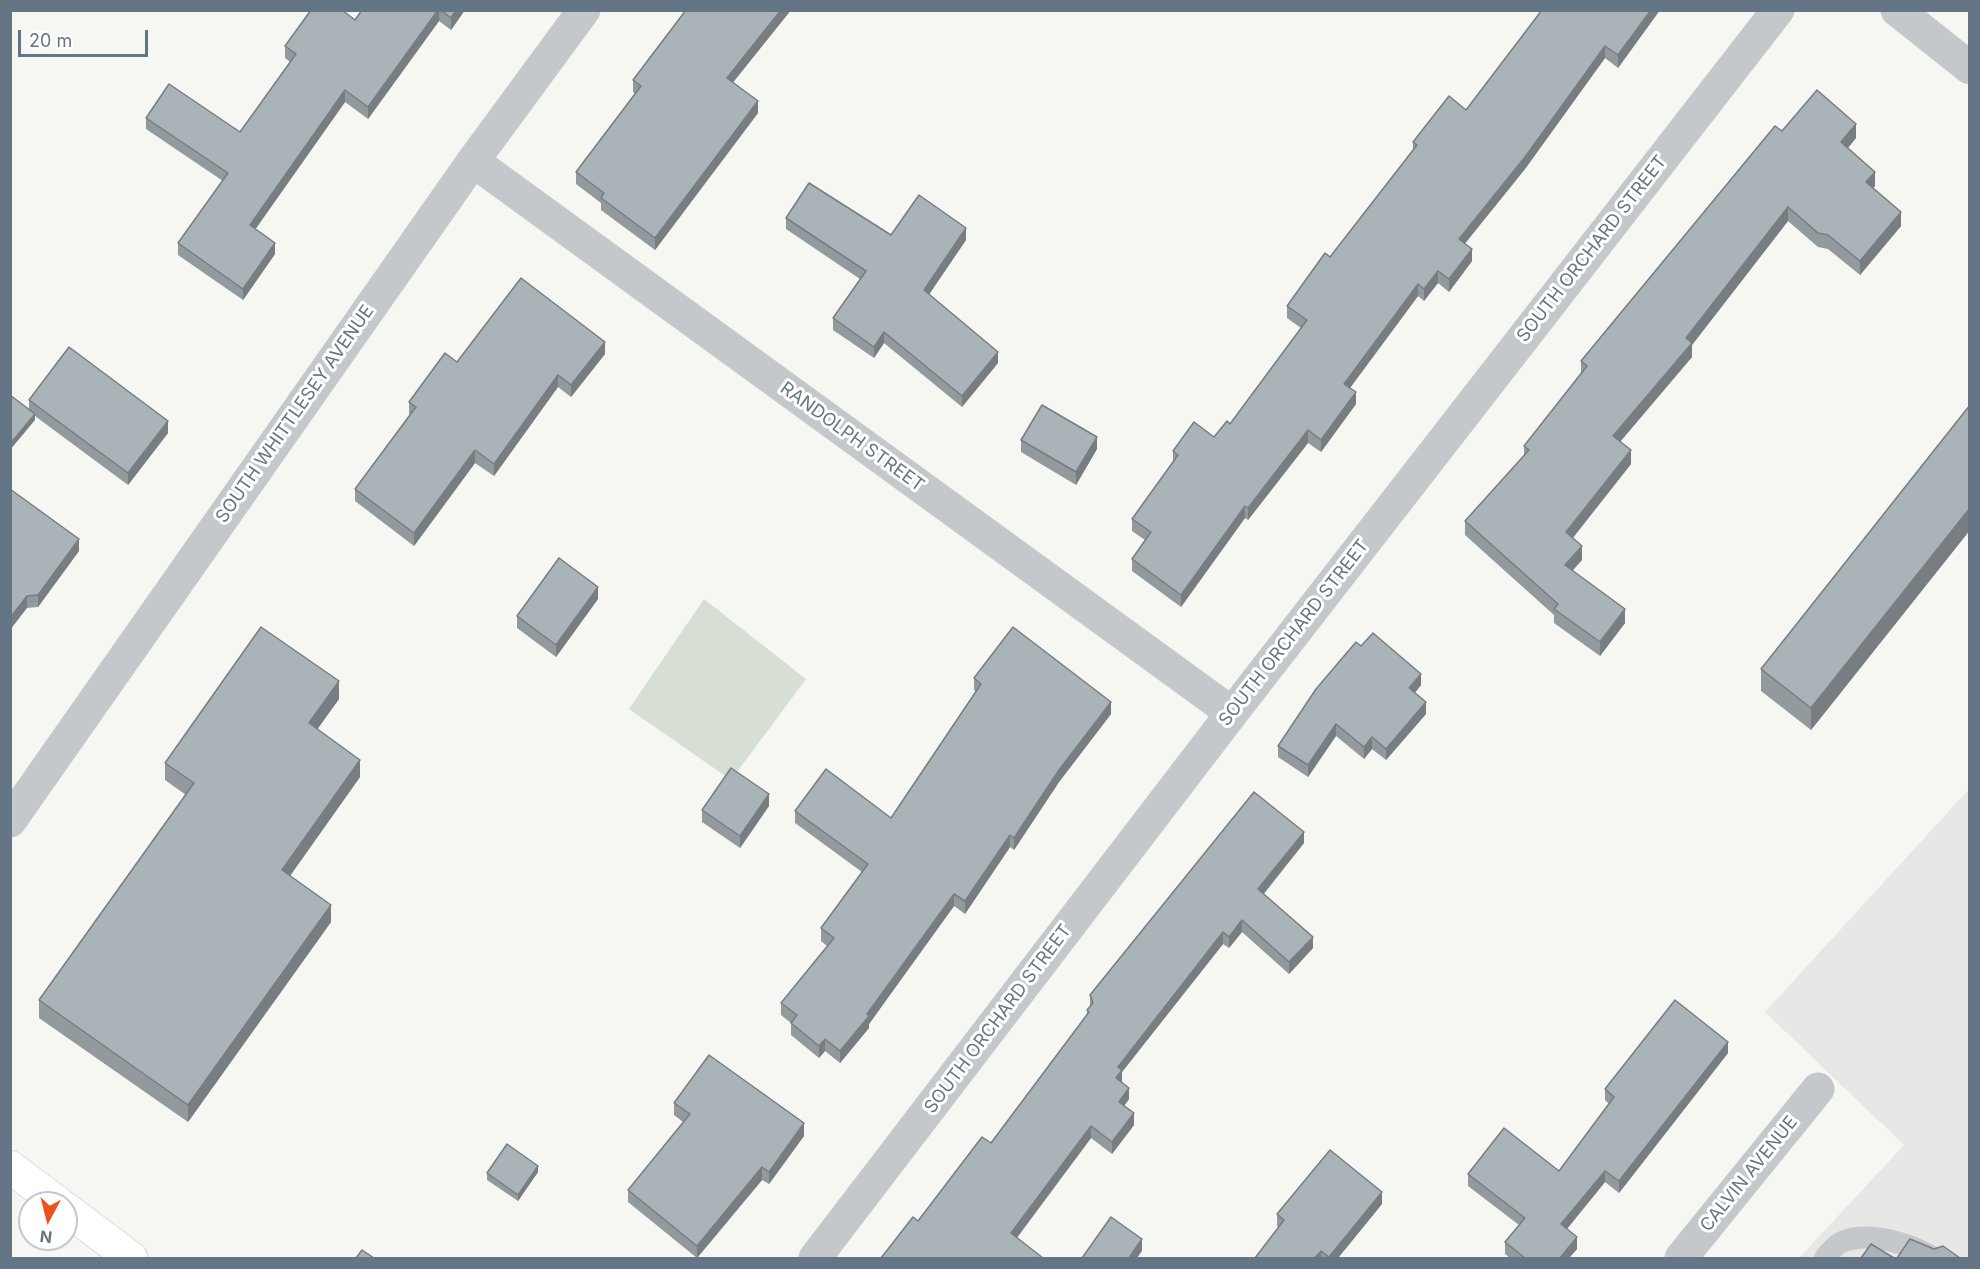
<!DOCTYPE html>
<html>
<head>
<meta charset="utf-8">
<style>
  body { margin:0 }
  #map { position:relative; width:1980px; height:1269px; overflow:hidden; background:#f6f7f3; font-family:Inter,sans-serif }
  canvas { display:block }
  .frame { position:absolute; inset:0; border:12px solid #647685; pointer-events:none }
  .north { position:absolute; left:18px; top:1191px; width:60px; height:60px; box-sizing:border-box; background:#fff; border:2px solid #c1c8ce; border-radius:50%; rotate:187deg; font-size:16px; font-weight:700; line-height:24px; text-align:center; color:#647685 }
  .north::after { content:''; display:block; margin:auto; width:21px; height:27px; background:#eb531e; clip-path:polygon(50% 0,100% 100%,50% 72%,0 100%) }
  .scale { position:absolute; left:18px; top:30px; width:130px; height:27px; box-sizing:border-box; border:3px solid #647685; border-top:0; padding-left:8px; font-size:18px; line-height:21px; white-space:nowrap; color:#647685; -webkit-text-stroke:4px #fff; paint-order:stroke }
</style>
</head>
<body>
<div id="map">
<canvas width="1980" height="1269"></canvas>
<div class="frame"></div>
<div class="north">N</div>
<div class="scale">20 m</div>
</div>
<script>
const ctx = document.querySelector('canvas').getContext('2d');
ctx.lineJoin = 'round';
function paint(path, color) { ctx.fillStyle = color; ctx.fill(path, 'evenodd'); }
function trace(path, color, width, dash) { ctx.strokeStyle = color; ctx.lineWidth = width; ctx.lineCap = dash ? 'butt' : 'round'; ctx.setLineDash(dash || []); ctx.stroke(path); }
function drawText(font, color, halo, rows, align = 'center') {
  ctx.font = font + ' Inter,sans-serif'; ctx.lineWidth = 6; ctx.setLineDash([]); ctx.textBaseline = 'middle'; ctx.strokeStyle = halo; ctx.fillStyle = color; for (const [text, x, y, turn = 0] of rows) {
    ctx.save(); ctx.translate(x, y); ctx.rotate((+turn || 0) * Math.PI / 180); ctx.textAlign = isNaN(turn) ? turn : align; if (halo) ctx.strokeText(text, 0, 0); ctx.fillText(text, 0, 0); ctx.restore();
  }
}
paint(new Path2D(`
  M1969,789v469h-170l105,-113 -139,-133z`), '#e7e8e6');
paint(new Path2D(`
  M704,599l102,80 -75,101 -102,-71z`), '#d7ded4');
const secondary = new Path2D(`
  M10,1167l48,36
  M66,1209l65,49`);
trace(secondary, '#b6bbc0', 34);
trace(new Path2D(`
  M1825,1258c4,-5 10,-13 17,-16 27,-12 68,2 92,16`), '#c4c8cb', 22);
trace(new Path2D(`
  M1897,10l73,58
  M473,161l759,552
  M10,821l463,-660 111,-151
  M815,1258l417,-545 546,-703
  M1681,1258l137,-169`), '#c4c8cb', 33);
trace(secondary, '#fff', 33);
paint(new Path2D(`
  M362,10h103l-14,20 -12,-9 -71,98 -23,-17 -90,127 20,25 -32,46 -65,-45v-12l45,-62 -77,-52v-11l94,14 50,-70 -5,-4v-12l70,-26z
  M686,10h105l-58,72 25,31 -103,137 -54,-40v-7l-25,-19v-12l59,-78 -2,-2v-12z
  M1542,10h118l-42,58 -13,-10 -80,111 -60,74 7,18 -23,31 -11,-9 -14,18 -6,-5 -68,92 6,16 -35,48 -13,-9 -60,77 -3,-2 -64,89 -49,-36v-12l13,-19 -13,-9v-12l41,-57v-11l41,-14 16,-13 71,-96 -14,-10v-12l43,-49 83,-106v-9l53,-32z
  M1782,131l74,7 -8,10 27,38 -2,2 28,38 -41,49 -32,-26 -10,-2 -30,-26 -96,124v12l-72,85 11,22 -58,74 9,22 -10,11 53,52 -25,33 -46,-33v-8l-89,-80v-14l59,-65v-10l57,-73v-12z
  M786,218l105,17 75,5 -37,54 69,69 -36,44 -78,-64 -10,15 -41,-28v-12l27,-39 -74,-50z
  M605,354l-34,43 -13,-10 -64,89 -19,-13 -61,83 -59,-45v-12l55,-75h-1v-12l48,-40z
  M29,400l139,33 -40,52 -93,-69v4l-6,-11z
  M1970,405v125l-159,200 -50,-39v-22z
  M1021,440l76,9 -21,36 -55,-33z
  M10,489l69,62 -41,56 -11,1z
  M598,599l-42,58 -39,-29v-12z
  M1361,646l60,39 -6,8 11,21 -40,46 -14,-11 -8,10 -28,-23 -28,41 -30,-20v-11z
  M974,678l137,36 -52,68 -45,68 -4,-3 -45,67 -11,-8 -85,118v4l-29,35 -15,-12 -6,7 -28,-23v-12l-10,-8v-12l46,-57 -6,-5v-13l41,-56 -67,-49v-12l96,7 85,-126 -2,-2z
  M339,699l-22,30 43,48 -70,99 41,46 -143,200 -149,-104v-18l147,-205 -21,-15v-17z
  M769,806l-29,42 -38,-26v-12z
  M1304,843l-40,51 49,54 -24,26 -47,-42 -13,16 -6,-4 -101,128v10l7,17 -5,7 10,19 -22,29 -21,-16 -74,100 -99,-17 73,-78 96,-129v-4l3,-3v-12z
  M1728,1053l-109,140 -14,-11 -38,47 10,20 -8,9h-59l-5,-4v-12l14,-17 -51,-39v-12l91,-3 50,-67 -4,-4v-11z
  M674,1103l130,33 -35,48 -7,-4 -65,78 -69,-56v-12l55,-68 -9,-7z
  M538,1172l-20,29 -31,-21v-7z
  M1382,1204l-44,54h-83l24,-30 -2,-2v-12z`), '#929a9e');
paint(new Path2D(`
  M438,10h1v11l-71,98v-12z
  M456,10h9l-14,20v-12z
  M781,10h10l-64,80v-12z
  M1651,10h9l-42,58v-13z
  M1605,46v12l-80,111 -66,82v-12z
  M345,90v12l-95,135v-12z
  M758,101v12l-103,137v-12z
  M1856,124v14l-15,18v-14z
  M1875,172v14l-9,10v-14z
  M1788,207v14l-96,124v12l-79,93v-14l73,-98z
  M1901,212v14l-41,49v-14z
  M966,228v12l-42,62v-12z
  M275,243v11l-32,46v-11z
  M1472,249v12l-23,31v-13z
  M1438,271v12l-14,18v-12z
  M1418,284v12l-74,100v-12z
  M884,332v11l-10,15v-11z
  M605,342v12l-34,43v-12z
  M998,352v11l-36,44v-11z
  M558,375v12l-64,89v-12z
  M1356,392v12l-35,48v-12z
  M35,414v6l-25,30v-6z
  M168,421v12l-40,52v-12z
  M1308,430v13l-60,77v-12z
  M1097,437v12l-21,36v-13z
  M475,450v13l-61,83v-13z
  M1631,450v14l-65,82v-14z
  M1245,506v12l-64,89v-12z
  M1970,508v22l-159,200v-22z
  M79,539v12l-41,56v-12z
  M1582,546v14l-17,19v-14z
  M598,587v12l-42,58v-12z
  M27,596v12l-17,22v-12z
  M1625,609v14l-25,33v-14z
  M1421,674v11l-12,14v-11z
  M339,681v18l-30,42v-18z
  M1111,702v12l-52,68 -45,68v-12l45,-68z
  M1426,702v12l-40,46v-11z
  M1336,724v12l-28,41v-12z
  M1372,737v12l-8,10v-12z
  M360,760v17l-78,110v-17z
  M769,794v12l-29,42v-12z
  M1304,832v11l-46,57v-11z
  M1010,835v12l-45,67v-13z
  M954,894v12l-85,118v4l-29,35v-12z
  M331,905v17l-143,200v-17z
  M1242,920v12l-13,16v-11z
  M1223,932v12l-101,128v10l-6,8v-12l2,-11z
  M1313,937v11l-24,26v-12z
  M825,1039v12l-6,7v-12z
  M1728,1042v11l-109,140v-12z
  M1129,1088v11l-10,14v-11z
  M1134,1113v12l-22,29v-12z
  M804,1123v13l-35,48v-12z
  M1091,1126v12l-80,107v-12z
  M538,1166v6l-20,29v-6z
  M762,1167v13l-65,78v-12z
  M1605,1171v11l-44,54v-12z
  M1382,1192v12l-44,54h-9v-1z
  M1577,1237v12l-8,9h-9z
  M1142,1239v12l-5,7h-8z
  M1321,1251v7h-6z`), '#777d81');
const building = new Path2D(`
  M311,10h31l13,10 7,-10h76l-70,97 -23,-17 -95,135 25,18 -32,46 -65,-46 50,-70 -82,-55 23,-34 71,48 56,-78 -11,-8z
  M441,10h15l-5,8z
  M686,10h95l-54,68 31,23 -103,137 -54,-40 3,-5 -28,-21 65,-86 -8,-6z
  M1542,10h109l-33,45 -13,-9 -80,111 -66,82 13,10 -23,30 -11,-8 -14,18 -6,-5 -74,100 12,8 -35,48 -13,-10 -60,78 -3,-2 -64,89 -49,-36 19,-27 -19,-13 46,-64 -5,-4 21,-29 20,15 13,-16 3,3 77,-104 -20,-14 38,-53 5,4 87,-112 -4,-3 36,-46 17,14z
  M1817,90l39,34 -15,18 34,30 -9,10 35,30 -41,49 -32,-26 -10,-2 -30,-26 -102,131 6,5 -79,93 18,14 -65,82 16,14 -17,19 60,44 -25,33 -46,-33 4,-5 -93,-83 64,-71 -5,-4 63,-80 -6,-5 194,-235 7,5z
  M809,183l82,52 28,-40 47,33 -42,62 74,62 -36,44 -78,-64 -10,15 -41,-29 33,-47 -80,-53z
  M521,278l84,64 -34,43 -13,-10 -64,89 -19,-14 -61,83 -59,-44 61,-82 -7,-5 36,-49 12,9z
  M69,347l99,74 -40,52 -99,-73z
  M10,395l25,19 -25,30z
  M1042,405l55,32 -21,35 -55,-32z
  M1970,405v103l-159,200 -50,-39z
  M10,489l69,50 -41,56 -11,1 -17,22z
  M559,558l39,29 -42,58 -39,-29z
  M261,627l78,54 -30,42 51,37 -78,110 49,35 -143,200 -149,-105 155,-217 -29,-20z
  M1013,627l98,75 -52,68 -45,68 -4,-3 -45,66 -11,-7 -87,120 2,2 -29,35 -15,-12 -6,7 -28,-23 6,-8 -16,-12 53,-65 -13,-10 47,-64 -73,-53 31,-42 65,49 90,-134 -7,-6z
  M1373,633l48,41 -12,14 17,14 -40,47 -14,-12 -8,10 -28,-23 -28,41 -30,-19 38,-57 40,-47 5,4z
  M731,768l38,26 -29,42 -38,-26z
  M1254,792l50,40 -46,57 55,48 -24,25 -47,-42 -13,17 -6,-5 -105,135 4,3 -6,8 13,10 -10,14 15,11 -22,29 -21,-16 -80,107 32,25h-162l32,-41 5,4 64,-84 9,6 98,-131 -2,-2 6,-7 -3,-8z
  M1675,1000l53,42 -109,139 -14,-10 -44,53 16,13 -17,21h-35l-20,-16 20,-24 -57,-44 36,-46 55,43 55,-74 -9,-8z
  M709,1055l95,68 -35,49 -7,-5 -65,79 -69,-56 62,-76 -16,-11z
  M507,1144l31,22 -20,29 -31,-22z
  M1330,1150l52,42 -53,65 -8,-6 -6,7h-60l29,-38 -7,-6z
  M1111,1217l31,22 -13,19h-47z
  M1910,1239l24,10 9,-3 17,12h-63z
  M1871,1244l23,14h-33z
  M362,1250l12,8h-18z`);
paint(building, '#aab3b8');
trace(building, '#777d81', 1.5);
drawText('18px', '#647685', '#fff', [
  ["SOUTH ORCHARD STREET",1592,249,-52],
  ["SOUTH WHITTLESEY AVENUE",295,414,-55],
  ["RANDOLPH STREET",852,437,36],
  ["SOUTH ORCHARD STREET",1294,633,-52],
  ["SOUTH ORCHARD STREET",998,1019,-53],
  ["CALVIN AVENUE",1749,1174,-51]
]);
</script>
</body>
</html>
